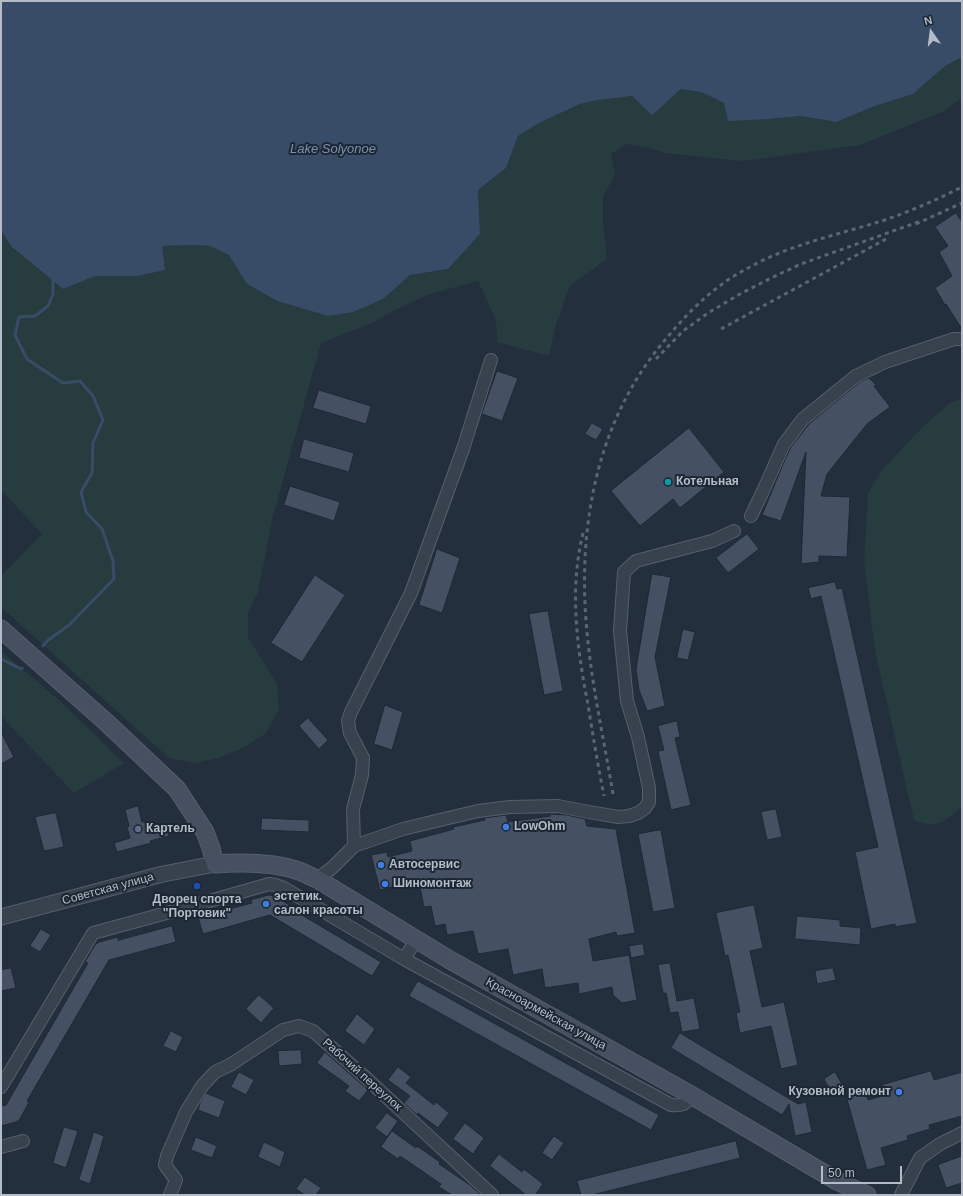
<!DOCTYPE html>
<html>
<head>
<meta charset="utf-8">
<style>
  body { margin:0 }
  #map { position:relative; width:963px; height:1196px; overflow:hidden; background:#242f3e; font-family:Arial,sans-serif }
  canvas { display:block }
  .frame { position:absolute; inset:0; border:2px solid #b4bcc9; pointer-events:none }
  .north { position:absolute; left:911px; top:12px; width:40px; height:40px; -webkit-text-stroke:3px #1d2633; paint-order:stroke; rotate:346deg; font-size:11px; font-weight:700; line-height:16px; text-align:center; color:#b4bcc9 }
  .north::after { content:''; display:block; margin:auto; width:14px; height:18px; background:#b4bcc9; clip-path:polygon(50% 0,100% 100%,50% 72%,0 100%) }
  .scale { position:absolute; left:821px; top:1166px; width:81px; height:18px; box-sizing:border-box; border:2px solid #b4bcc9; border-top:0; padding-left:5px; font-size:12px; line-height:14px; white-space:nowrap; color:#b4bcc9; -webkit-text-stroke:3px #1d2633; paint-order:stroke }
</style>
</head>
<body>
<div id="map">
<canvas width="963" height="1196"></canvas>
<div class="frame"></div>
<div class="north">N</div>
<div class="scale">50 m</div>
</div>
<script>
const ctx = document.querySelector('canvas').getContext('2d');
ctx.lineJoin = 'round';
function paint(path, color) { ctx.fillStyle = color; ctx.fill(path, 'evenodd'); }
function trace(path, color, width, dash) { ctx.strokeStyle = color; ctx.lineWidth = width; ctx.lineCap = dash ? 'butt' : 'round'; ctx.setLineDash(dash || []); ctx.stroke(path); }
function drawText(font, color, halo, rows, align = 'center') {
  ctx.font = font + ' Arial,sans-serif'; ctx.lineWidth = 4; ctx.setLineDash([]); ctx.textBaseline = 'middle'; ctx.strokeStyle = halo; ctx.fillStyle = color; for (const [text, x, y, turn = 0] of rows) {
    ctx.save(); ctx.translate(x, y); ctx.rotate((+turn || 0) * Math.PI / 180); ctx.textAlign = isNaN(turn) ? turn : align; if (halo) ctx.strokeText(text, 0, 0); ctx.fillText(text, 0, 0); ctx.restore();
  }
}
paint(new Path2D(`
  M962,57v41l-18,13 -84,34 -117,16 -78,-8 -19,-6 -20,-3 -15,10 4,21 -12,21v25l4,38 -37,27 -14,39 -7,31 -52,-14 -1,-22 -18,-39 -48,13 -29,13 -29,16 -51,20 -48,173 -15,76 -10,21v25l29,45 2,26 -13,24 -21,14 -26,11 -25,5 -25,-5 -168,-151v-31l41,-42 -41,-44v-260l10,16 52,43 32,-13h43l27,-6 -4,-24 33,-1 16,1 19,8 18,30 30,17 51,15 55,-17 27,-24 38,-6 32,-35 -2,-44 28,-22 12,-32 21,-13 41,-19 18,-4 34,-4 20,18 29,-25 20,3 23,11 45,16 32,-3 35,6 39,-16 38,-12 32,-28z
  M962,398v409c-6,3 -9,9 -15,12 -11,7 -22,6 -33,1l-39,-169 -11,-90 4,-68 13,-22 30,-32 19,-19 20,-17z
  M1,651l59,50 64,62 -50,30 -73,-77z`), '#263c3f');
paint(new Path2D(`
  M1,1h961v56l-17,9 -32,28 -38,12 -39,16 -35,-6 -32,3 -41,2 -4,-18 -23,-11 -20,-3 -29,26 -20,-19 -34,4 -18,4 -41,19 -21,13 -12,32 -28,22 2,44 -32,35 -38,6 -27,24 -30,13 -25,4 -51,-15 -30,-17 -18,-29 -19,-9 -16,-1 -32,1 3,24 -27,6h-43l-32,13 -52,-43 -10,-16z`), '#394c67');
trace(new Path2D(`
  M43,646l4,-5 22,-16 45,-46 -1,-18 -11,-32 -16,-17 -5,-20 11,-19 1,-30 10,-23 -10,-24 -13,-15 -17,2 -36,-24 -12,-24 4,-18 16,-1 13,-10 5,-12v-14
  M1,659l20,10 1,-1`), '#394c67', 3);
const building = new Path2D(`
  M956,213l6,9v107l-16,-25 -1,1 -10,-17 17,-12 -13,-24 9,-6 -13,-19z
  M497,371l21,7 -16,43 -20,-7z
  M869,378l7,7 -2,1 16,21 -23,17 -40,50 -6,22 29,1 -3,60 -28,-1v6l-18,2 5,-112 -25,69 -19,-6 22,-53 7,-15 7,-9 12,-15 50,-41z
  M319,390l52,16 -5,18 -53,-16z
  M592,423l11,6 -7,11 -11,-6z
  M689,428l35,44 -44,36 -7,-9 -33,27 -29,-35z
  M304,439l50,14 -5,19 -50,-14z
  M290,486l50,16 -6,19 -50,-16z
  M747,534l12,15 -31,24 -12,-15z
  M437,549l23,9 -18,55 -23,-8z
  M652,574l19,3 -16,80 10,49 -18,5 -8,-21 -3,-20z
  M315,575l30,20 -43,67 -31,-19z
  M835,582l2,7 5,-1 75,335 -22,4v-3l-24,5 -16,-77 23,-5 -57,-251 -10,3 -3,-11z
  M548,611l15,80 -19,4 -15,-81z
  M683,629l12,3 -7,28 -11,-2z
  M385,705l18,7 -11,38 -18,-6z
  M308,718l20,22 -9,9 -20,-23z
  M677,721l3,16 -5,1 16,67 -20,5 -13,-59 6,-1 -6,-24z
  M1,732l13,25 -13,7z
  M138,806l4,16h3l2,10 19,-5 3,9 -19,5 1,2 -34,9 -3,-9 16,-5 -3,-11 2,-1 -4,-16z
  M776,809l6,28 -15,3 -6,-28z
  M56,813l8,34 -20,4 -9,-34z
  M549,814l18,1 18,4 2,7 29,3 19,104 -18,3 -1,-4 -27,7 4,22 36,-6 8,45 -15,3 -9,-8 -1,-8 -33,7 -1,-11 -33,5 -3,-19 -29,6 -5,-26 -30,5 -5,-23 -26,4 -2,-11 -10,2 -4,-20 -7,1 -4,-20 -13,3 -2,-6 -25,6 -9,-35 16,-3 1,5 24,-6 -2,-10 44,-12 -1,-2 32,-7 -1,-2 22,-3 2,7 42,-6z
  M262,818l47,2v12l-48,-2z
  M661,830l14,78 -22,4 -15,-78z
  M269,895l5,1 17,10 -1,2 91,54 -9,14 -102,-61 -67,19 -5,-17 54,-14 -1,-3z
  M754,905l9,43 -13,3 12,56 22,-5 14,63 -17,4 -10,-43 -31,7 -4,-20 4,-1 -12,-57 -3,1 -9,-43z
  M797,916l43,4v6l21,2 -1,17 -65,-6z
  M172,926l4,16 -67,18 -82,141 2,1 -9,17 -4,3 -15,4v-20l5,-1 82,-142 -3,-1 10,-17 4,-3 19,-5v3z
  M41,929l10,6 -11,17 -10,-6z
  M643,944l2,11 -14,3 -2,-12z
  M670,963l7,38 17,-3 6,31 -18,3 -4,-20 -8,1 -4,-20h-3l-5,-28z
  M11,968l5,20 -15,3v-21z
  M833,968l3,12 -19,4 -2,-13z
  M418,981l241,134 -8,15 -242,-134z
  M259,995l15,13 -13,15 -15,-14z
  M357,1014l18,15 -11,16 -19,-14z
  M171,1031l12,6 -7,15 -13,-6z
  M680,1033l118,71 8,-2 6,30 -17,4 -6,-32 -7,11 -111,-67z
  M301,1050l1,14 -23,2 -1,-15z
  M325,1052l43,38 -9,11 -14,-10 4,-5 -32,-23z
  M398,1067l13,10 -5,6 28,22 2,-3 13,11 -11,15 -20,-15 -1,2 -13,-12 6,-7 -22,-16z
  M931,1071l3,9 28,-8v44l-33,9 1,4 -23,7 1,4 -27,8 5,17 -19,5 -21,-74 19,-6 3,10 17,-5 -3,-10z
  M239,1072l15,8 -8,15 -15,-8z
  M835,1072l11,19 -12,6 -10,-18z
  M206,1093l19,8 -6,17 -21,-8 2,-7z
  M387,1113l11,8 -11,16 -12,-9z
  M465,1123l19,15 -11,16 -20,-15z
  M64,1127l14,4 -12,37 -13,-5z
  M392,1131l24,17 1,-2 23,16 -1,2 31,21 11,10h-29l-13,-8 2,-3 -41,-28 -2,3 -17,-12z
  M94,1132l10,4 -14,48 -11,-4z
  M554,1136l10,7 -12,17 -10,-7z
  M196,1137l21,9 -5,12 -21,-8z
  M736,1141l4,17 -148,37h-11l-4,-14z
  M264,1142l21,10 -5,15 -22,-10z
  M499,1154l23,18 2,-3 19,15 -8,11h-9l-36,-29z
  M962,1156v27l-16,5 -8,-23z
  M305,1177l16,11 -5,7h-11l-9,-6z`);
paint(building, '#455162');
trace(building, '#1f2835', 1);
const minor = new Path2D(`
  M751,516l12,-25 21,-47 19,-25 53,-43 29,-14 69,-23h8
  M354,846l-1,-37 9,-34 1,-17 -13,-25 -2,-12 3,-9 60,-119 52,-144 28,-89
  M317,879l15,-11 22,-22 49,-17 37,-9 38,-9 32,-4 48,-1 31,6 29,5 11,-1 9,-3 7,-5 4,-6v-14l-11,-51 -11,-36 -7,-70 4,-59 12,-11 76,-20 22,-10
  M404,959l12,-19
  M1,1087l92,-154 92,-25 84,-24 7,1 8,3 120,71 267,146c10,1 15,0 20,-10
  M1,1147l22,-6
  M170,1195l6,-15 -11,-15 2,-9 19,-44 16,-26 13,-14 15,-7 53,-35 16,-4 14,5 52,46 127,118
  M901,1195l19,-37 20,-14 22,-11`);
const tertiary = new Path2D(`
  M1,917l162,-43 52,-10`);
const secondary = new Path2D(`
  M1,629l105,93 71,67 28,43 6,16 4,16c28,-2 58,-2 84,7 6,2 12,6 18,8l133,81 241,135 146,86 30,14`);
trace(minor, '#565f6c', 14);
trace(tertiary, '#565f6c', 17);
trace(secondary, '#565f6c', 19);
trace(minor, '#38414e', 12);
trace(tertiary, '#38414e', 15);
trace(secondary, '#465061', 17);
trace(new Path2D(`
  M916,224l46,-21
  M721,329l165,-90
  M656,359l27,-28 25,-18 32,-19 31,-16 30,-14 120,-43
  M583,533c-14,57 -6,115 5,172 5,31 10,61 16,91
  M613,794c-9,-54 -21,-107 -26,-162 -10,-104 9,-211 78,-292 23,-28 50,-55 83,-72 39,-22 84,-32 127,-45 30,-9 59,-22 87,-36`), '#5a6575', 3, [4, 4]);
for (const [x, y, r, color] of [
  [668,482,4,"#0f9aa8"],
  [506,827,4,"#3f7fe0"],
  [138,829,4,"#5c6f8a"],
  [381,865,4,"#3f7fe0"],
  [385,884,4,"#3f7fe0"],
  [197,886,4,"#1a4fb4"],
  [266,904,4,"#3f7fe0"],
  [899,1092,4,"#3f7fe0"]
]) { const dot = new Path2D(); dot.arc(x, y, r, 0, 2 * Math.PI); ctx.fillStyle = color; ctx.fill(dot); trace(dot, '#1d2633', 1.5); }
drawText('bold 12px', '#b4bcc9', '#1d2633', [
  ["Котельная",676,482],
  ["LowOhm",514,827],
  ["Картель",146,829],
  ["Автосервис",389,865],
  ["Шиномонтаж",393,884],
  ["эстетик.",274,897],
  ["салон красоты",274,911],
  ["Дворец спорта",197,900,"center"],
  ["\"Портовик\"",197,914,"center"],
  ["Кузовной ремонт",891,1092,"right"]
], 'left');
drawText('12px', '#b4bcc9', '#1d2633', [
  ["Советская улица",108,889,-15],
  ["Красноармейская улица",546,1014,29],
  ["Рабочий переулок",362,1075,42]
]);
drawText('italic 13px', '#7c92b1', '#1d2633', [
  ["Lake Solyonoe",333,149]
]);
</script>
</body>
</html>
